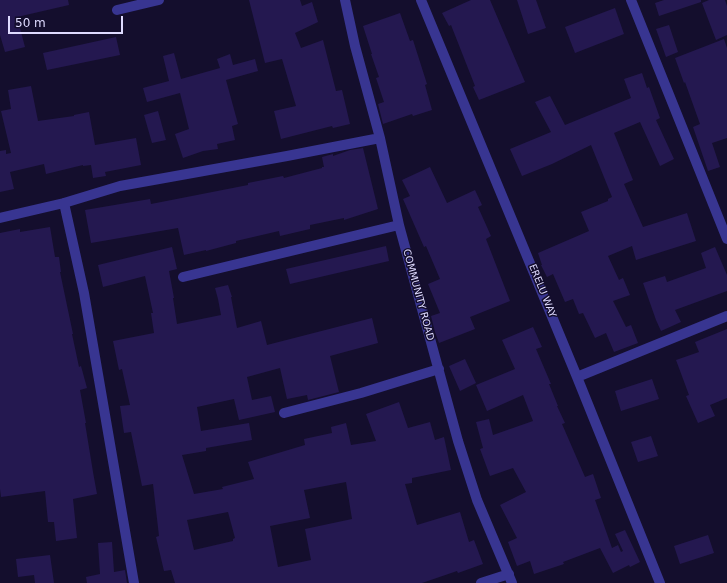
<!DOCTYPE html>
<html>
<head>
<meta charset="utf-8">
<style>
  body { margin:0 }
  #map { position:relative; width:727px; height:583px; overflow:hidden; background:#140e2d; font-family:"DejaVu Sans",sans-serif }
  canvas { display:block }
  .scale { position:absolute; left:8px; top:16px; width:115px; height:18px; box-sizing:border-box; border:2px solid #dfdbff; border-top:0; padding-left:5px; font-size:12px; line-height:14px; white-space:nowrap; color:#dfdbff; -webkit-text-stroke:3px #140e2d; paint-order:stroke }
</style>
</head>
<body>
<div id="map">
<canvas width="727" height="583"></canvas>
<div class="scale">50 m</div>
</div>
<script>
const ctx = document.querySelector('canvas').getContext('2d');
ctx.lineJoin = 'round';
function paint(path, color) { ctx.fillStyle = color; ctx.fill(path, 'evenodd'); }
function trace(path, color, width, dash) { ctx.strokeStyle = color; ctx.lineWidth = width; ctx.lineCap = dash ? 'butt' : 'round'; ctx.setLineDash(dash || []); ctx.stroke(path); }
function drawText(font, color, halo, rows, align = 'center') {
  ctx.font = font + ' "DejaVu Sans",sans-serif'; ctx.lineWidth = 3; ctx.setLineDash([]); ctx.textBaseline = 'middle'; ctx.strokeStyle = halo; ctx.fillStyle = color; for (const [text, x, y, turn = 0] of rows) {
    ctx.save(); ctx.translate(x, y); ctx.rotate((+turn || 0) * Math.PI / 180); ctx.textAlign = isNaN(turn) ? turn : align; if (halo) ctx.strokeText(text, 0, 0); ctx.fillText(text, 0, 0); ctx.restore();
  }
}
paint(new Path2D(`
  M0,0h68l1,5 -52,12 8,30 -20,5 -5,-17z
  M249,0h51l2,6 10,-4 6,20 -23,11 6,15 22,-8 13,51 6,-1 8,34 -17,4 -1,-2 -51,13 -7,-28 22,-5 -14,-47 -17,4z
  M471,0h19l35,82 -46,18 -6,-13 2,-1 -24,-61 -2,1 -7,-13z
  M517,0h19l10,28 -18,6z
  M664,0h37v2l-42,14 -4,-13z
  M709,0h16l2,6v29l-11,5 -14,-37z
  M615,8l9,26 -49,19 -10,-26z
  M400,13l10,28 3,-1 14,44 -2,1 7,25 -19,6 -1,-2 -29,10 -5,-20 6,-2 -8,-24 3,-1 -8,-23h1l-9,-28z
  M669,25l9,27 -12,5 -10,-28z
  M116,37l4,18 -73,15 -4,-17z
  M724,39l3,9v90l-15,5 8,24 -12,4 -15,-44 7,-3 -15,-42 -1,1 -9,-25z
  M174,53l7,26 39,-11 -3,-9 13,-5 3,11 22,-6 3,12 -32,9 12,44 -6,2 3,14 -18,4 1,5 -15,2 -20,7 -8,-24 14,-5 -9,-36 -33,9 -4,-14 26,-7 -6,-25z
  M642,73l5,15 2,-1 11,31 -4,2 18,39 -14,7 -20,-44 -26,11 19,47 -9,4 19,43 44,-14 9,28 -60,19 -4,-14 -24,10 11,24 4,-2 7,17 -17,6 13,26 5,-2 7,18 -24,9 -8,-19 -11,5 -12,-25 -4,1 -6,-15 -8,3 -12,-28 -6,3 -6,-12h1l-4,-12 51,-22 -8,-19 27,-11v-2l4,-2 -21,-52 -39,19 -30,12 -12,-27 41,-17 -16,-30 15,-6 15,29 66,-27 -7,-19z
  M31,86l7,35 36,-5v-1l15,-3 6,33 41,-7 5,27 -36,7 1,4 -13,2 -2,-13 -8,1v-1l-37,9 -2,-10 -34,8 4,17 -14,3v-41l6,-1v4l5,-1 -10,-42 10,-2 -3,-19z
  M158,111l8,29 -14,3 -8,-28z
  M363,148l15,61 -34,11v-2l-34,7v4l-30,7 -1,-5 -43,10v2l-30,8v-1l-22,5 -6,-27 -87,15 -6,-33 65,-11 1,5 97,-19v-2l35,-7 1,2 38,-10v-1h2l-2,-10 11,-3v2l17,-6z
  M430,167l17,36 28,-13 7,15 -4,2 13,29 -5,3 24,62 -40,16 5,12 -36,14 -4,-11 -4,-16 9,-3 -12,-29 12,-5 -14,-33 -2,1 -21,-48 7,-3 -8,-16z
  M50,227l5,30h4l2,15h-1l13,62h-1l7,33 2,-1 6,22 -7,2 6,33h-1l8,49 4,22 -24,5 4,39 -21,3 -2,-19h-6l-3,-31 -44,6 -1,-8v-256l20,-4v3z
  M386,246l3,15 -99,23 -4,-15z
  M172,247l5,22 -8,2 5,27h-1l4,26 44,-9 -3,-16 -3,-11 13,-3 4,12h-1l6,31 24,-7 6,24 105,-27 6,25 -48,13 9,36 -31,8 -1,-5 -20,4 -7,-31 -33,9 5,23 19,-4 4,16 -36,8 -5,-21 -37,8 4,24 48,-8 3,17 -46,8v3l-24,4 12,39 29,-5 -1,-2 32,-8 -6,-17 57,-17 -1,-6 28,-6 -1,-6 15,-4 5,22 25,-4 -10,-27 33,-12 9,26 22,-6 5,18 9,-3 7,33 -39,8v5l-7,1 12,41 43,-13 9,30 5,-2 9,24 -25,9 -1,-2 -35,12h-247l-4,-13 -7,1 -8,-34 3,-1 -6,-52 -11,2 -11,-54 -7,1 -4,-27 10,-1 -8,-36 -3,1 -6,-29 41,-8 -3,-20h2l-8,-37 -42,11 -5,-22zM346,482l6,37 -47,10 6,31 -33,7 -8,-41 40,-8 -6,-28zM228,512l7,26 -2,1v2l-39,9 -7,-30z
  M715,247l12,28v16l-52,19 6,12 -20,9 -5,-11 -13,-37 22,-7 2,6 39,-14 -5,-15z
  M533,327l9,20 -6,2 15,35h-2l9,22h-1l8,17 -3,1 23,53 8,-3 8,24 -6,2 17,48 6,-3 3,7 2,-1 -8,-17 10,-4 15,32 -10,5 -1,-2 -16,8 -13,-25 -37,14 1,2 -30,10 -4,-13 -13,5 -9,-24 9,-4 -17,-33 26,-13 -13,-24 -23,8 -10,-27 3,-1 -7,-26 13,-3 4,16 40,-14 -10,-26 -36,16 -11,-26 39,-16 -13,-29z
  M727,329v69l-17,7 5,11 -17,7 -12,-27 3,-1 -13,-35 23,-8 -4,-10z
  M465,359l11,24 -16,8 -11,-25z
  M652,379l7,20 -38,12 -6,-20z
  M651,436l7,20 -20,6 -7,-20z
  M708,535l6,18 -34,11 -6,-18z
  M112,542l2,30 11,-2 2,13h-40l-1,-6 14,-3 -2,-31z
  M50,555l4,28h-19l-1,-8 -16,2 -2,-18z`), '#241850');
trace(new Path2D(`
  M345,0l10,46 25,92 19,87 59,216 19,59 35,83
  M421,0l156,377 83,206
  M631,0l96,239
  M117,10l42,-10
  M64,203l20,90 50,290
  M0,218l64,-15 56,-17 167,-30 93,-18
  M183,277l216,-52
  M577,377l150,-61
  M284,413l77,-20 78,-24
  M481,583l28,-9`), '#383591', 10);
drawText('10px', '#dfdbff', '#140e2d', [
  ["ERELU WAY",542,291,68],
  ["COMMUNITY ROAD",418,295,75]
]);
</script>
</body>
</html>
